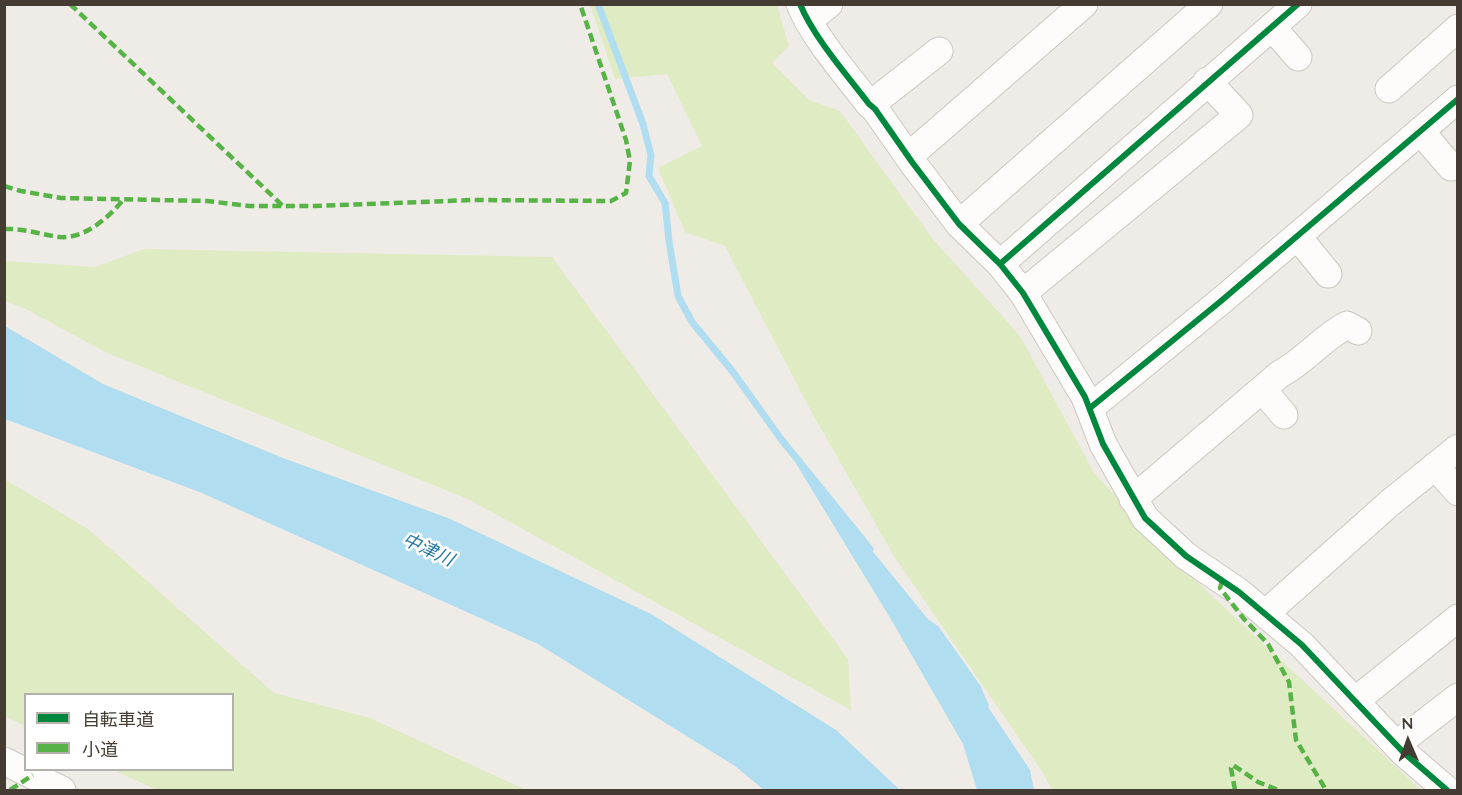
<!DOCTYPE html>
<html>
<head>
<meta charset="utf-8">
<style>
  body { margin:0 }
  #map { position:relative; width:1462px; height:795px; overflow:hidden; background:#efebe6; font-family:Quicksand,"Noto Sans JP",sans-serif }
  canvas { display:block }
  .frame { position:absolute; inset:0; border:6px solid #443c32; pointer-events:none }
  .legend { position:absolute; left:24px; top:693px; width:210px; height:78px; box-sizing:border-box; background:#fff; border:2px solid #b4b1ad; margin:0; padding:8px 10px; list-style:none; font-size:18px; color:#443c32 }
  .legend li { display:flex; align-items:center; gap:12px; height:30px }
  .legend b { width:30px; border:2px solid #b4b1ad }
  .north { position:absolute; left:1378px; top:711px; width:60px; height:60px; -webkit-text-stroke:4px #fff; paint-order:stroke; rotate:358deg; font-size:16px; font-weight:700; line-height:24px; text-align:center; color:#443c32 }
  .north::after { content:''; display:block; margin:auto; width:21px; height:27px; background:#443c32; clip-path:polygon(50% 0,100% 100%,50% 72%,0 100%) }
</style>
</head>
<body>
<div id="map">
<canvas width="1462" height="795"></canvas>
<div class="frame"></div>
<ul class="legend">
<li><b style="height:8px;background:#00873e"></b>自転車道</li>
<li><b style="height:8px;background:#57b346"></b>小道</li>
</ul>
<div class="north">N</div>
</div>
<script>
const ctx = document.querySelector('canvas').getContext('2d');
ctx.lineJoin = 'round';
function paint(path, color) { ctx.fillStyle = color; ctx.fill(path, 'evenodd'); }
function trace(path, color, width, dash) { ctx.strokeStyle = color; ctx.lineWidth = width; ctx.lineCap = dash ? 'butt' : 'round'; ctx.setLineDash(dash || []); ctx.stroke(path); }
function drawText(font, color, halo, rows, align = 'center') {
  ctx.font = font + ' Quicksand,"Noto Sans JP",sans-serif'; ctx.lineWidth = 5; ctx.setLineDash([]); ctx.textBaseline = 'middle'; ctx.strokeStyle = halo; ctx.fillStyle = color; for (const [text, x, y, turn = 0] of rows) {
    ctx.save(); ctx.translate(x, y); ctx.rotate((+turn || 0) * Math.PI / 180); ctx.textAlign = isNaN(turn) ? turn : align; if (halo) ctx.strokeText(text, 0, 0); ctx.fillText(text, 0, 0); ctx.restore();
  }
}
paint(new Path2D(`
  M590,5h187l12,41 -17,17 37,37 31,11 92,127 88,98 74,137 107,113 220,204h-369l-9,-17 -149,-217 -82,-143 -87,-167 -40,-14 -27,-64 44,-22 -35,-72 -52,5z
  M144,249l408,8 296,402 3,51 -381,-210 -365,-148 -77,-42 -23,-9v-40l91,6z
  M4,479l84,50 186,164 96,25 156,72h-369l-43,-20h118v-76h-206l-1,32 -20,-10z`), '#dfebc3');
paint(new Path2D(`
  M5,326l98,58 180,74 165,60 203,96 185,116 64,60h-136l-29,-24 -197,-122 -336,-151 -197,-74z
  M781,439l155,190 94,141 4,20h-57l-14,-46 -71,-123z`), '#b1ddf1');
trace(new Path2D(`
  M598,4l45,120 8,31 -2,21 16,27 4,38 9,55 14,26 41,50 48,67 89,110
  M929,624l7,5 41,58 8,18`), '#b1ddf1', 7);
const minor = new Path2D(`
  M800,4c14,34 47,71 69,100l6,5 37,53 47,62 41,40 23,29 62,104 18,47 42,74 41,38 53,36 63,53 102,108 43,37
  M808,21l21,-17
  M1272,27l26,30
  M1389,89l69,-61
  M870,105l69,-54
  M1420,131l31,36
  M909,156l175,-152
  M959,224l250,-220
  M1297,236l31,38
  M1000,264l298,-260
  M1023,293l216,-178 -32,-34
  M1263,390l21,25
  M1090,408l131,-107 237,-202
  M1435,466l23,26
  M1133,499l147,-125c25,-13 42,-36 67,-49l11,6
  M1266,613l125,-111 67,-54
  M1355,701l103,-83
  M1397,744l61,-47
  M4,761l58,29`);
trace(minor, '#cbc7c2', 29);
trace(minor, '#fdfcfb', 27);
trace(new Path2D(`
  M70,4l213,202
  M4,186l17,5 40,7 146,3 42,5h66l158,-6 138,1 15,-8 4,-32 -4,-21 -46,-136
  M4,229c20,-1 38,6 56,8 25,2 49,-20 63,-37
  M1222,581l-2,7 24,31 24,25 21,38 7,58 30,50
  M10,790l23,-15
  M1235,790l-4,-22 2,-3 25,17 20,8`), '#57b346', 4.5, [9, 4.5]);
trace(new Path2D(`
  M800,4c14,34 47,71 69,100l6,5 37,53 47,62 41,40 23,29 62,104 18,47 42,74 41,38 53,36 63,53 102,108 43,37
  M1000,264l298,-260
  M1090,408l131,-107 237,-202`), '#00873e', 6);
drawText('italic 18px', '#217aa7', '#fff', [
  ["中津川",428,550,25]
]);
</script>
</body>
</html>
